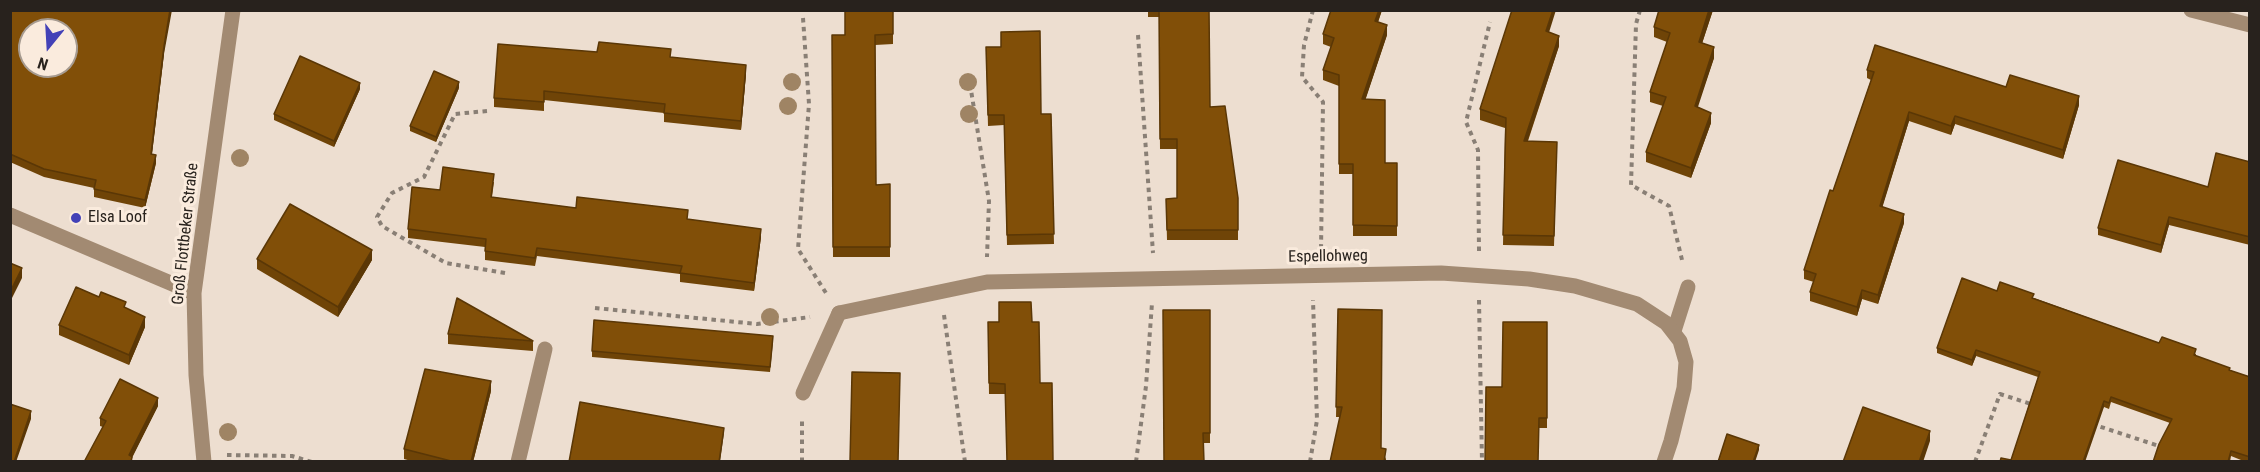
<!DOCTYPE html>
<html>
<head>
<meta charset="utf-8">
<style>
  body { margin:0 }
  #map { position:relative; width:2260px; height:472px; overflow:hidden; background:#edded0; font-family:"Roboto Condensed",sans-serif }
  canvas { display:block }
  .frame { position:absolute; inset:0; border:12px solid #28221d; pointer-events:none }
  .north { position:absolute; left:18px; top:18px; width:60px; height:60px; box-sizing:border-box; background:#faebdd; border:2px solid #a69b90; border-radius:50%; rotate:198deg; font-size:16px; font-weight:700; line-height:24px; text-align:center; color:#28221d }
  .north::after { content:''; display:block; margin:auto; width:21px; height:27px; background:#4341b7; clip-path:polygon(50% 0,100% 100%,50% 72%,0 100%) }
</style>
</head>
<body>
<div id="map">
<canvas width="2260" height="472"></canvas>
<div class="frame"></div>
<div class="north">N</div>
</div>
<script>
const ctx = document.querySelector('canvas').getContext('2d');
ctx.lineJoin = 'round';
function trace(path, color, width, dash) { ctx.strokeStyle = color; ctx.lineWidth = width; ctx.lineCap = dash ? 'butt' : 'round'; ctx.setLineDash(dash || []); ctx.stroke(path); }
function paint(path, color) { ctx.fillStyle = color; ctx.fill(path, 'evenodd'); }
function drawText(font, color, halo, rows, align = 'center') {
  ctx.font = font + ' "Roboto Condensed",sans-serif'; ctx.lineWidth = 6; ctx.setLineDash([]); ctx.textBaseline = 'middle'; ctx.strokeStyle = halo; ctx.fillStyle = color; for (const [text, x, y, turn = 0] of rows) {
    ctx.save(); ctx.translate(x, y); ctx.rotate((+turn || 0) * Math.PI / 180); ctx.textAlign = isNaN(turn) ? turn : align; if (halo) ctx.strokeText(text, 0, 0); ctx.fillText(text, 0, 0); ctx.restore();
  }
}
trace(new Path2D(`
  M1313,10l-9,35 -2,32 21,25 -2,149
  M1640,10l-4,14 -5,161 38,21 14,58
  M803,18l6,86 -11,145 28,44
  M1138,35l15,218
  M970,84l19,117 -2,56
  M487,111l-32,3 -31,63 -32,16 -15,24 5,9 64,37 59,10
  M1479,251l-1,-101 -12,-28 24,-100
  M1479,300l3,162
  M595,308l162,16 53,-7
  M944,315l21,147
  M2092,424l70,23
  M227,455l65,1 20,6
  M802,462v-45
  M1136,462l10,-76 6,-83
  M1310,462l7,-42 -4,-120
  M1975,462l25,-68 34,11`), '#897f75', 4, [4.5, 4.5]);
trace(new Path2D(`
  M1674,331l14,-44
  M803,393l36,-80
  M518,462l27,-113`), '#a28a72', 15);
trace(new Path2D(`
  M2191,10l59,15
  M10,215l184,78
  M839,313l148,-31 454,-9 88,6 46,7 62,18 29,19 14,18 6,21 -2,26 -13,53 -7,21
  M204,462l-8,-87 -2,-82 39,-283`), '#a28a72', 15);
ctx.fillStyle = '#9f8464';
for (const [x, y] of [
  [792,82],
  [968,82],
  [788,106],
  [969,114],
  [240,158],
  [770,317],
  [228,432]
]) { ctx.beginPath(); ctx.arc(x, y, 9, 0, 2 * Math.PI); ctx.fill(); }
paint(new Path2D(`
  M10,10l154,44 -12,100 4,9 -11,45 -51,-11v-9l-50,-11 -34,-15z
  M893,10v34l-18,1 1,140 14,-1v73h-57l-1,-222h13z
  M1148,10h61l1,97 28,91v42h-71l-1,-41 11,-1v-49h-17l-1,-132h-11z
  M1331,10h51l-4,12 9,13 -22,65 20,63h12v73h-44v-62h-14v-88l-16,-6v-10l8,-23 -8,-3v-10z
  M1659,10h54l-11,33 12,15 -17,49 14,16 -20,55 -45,-16v-10l17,-46 -13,-4v-10l17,-50 -13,-5v-10z
  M1549,32l10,14 -31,95 29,1 -3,104 -51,-1 2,-117 -25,-8v-11z
  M986,47l55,67h10l3,130 -47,1 -3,-120 -16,1z
  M671,57l75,17 -5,56 -77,-8v-9l-120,-13v11l-50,-4v-9z
  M1867,70l139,17 73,18 -16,54 -108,-35 -4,11 -42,-14 -27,86 22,16 -26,81 -16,-5 -5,17 -47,-15v-9l4,-10 -10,-3v-9l29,-79 38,-111 -4,-2z
  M459,88l-23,54 -26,-11v-5z
  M360,89l-26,58 -60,-27v-6z
  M2250,162v83l-81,-20 -8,28 -63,-18v-7l110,-41z
  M494,182l-2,15 84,11 112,11 73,18 -7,54 -74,-9v-8l-143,-18 -2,10 -50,-6v-13l-77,-9v-9l32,-39z
  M257,259l115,1 -34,57 -81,-48z
  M1997,291l37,7 125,45 37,11v2l34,15 20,6v85h-4l-15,-6 -1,6h-77l17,-39 -59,-21 -2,7 -5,-2 -93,53 27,-83 -62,-21 -4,10 -35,-13v-5z
  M99,297l27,11 19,19 -16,38 -70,-30v-10z
  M1031,302l-26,92h-16l-1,-72h11z
  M1338,309l43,139 5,11v3h-56l10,-45h-4z
  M1210,310v133h-6l-40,19z
  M1547,322v106h-8l-37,-41z
  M448,334l85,7v10l-85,-7z
  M773,342l-3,30 -178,-15v-6z
  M491,391l-18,71h-58l-11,-3v-10z
  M158,406l-26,51v5l-29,-35 -3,-1v-8z`), '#6f4407');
paint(new Path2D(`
  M170,10h2l-8,44 -13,108v-8l13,-108z
  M1379,10h3l-7,21v-10z
  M1553,10h3l-10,32v-11z
  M1709,10h4l-14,43v-11z
  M1387,25v10l-25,75v-11z
  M1559,36v10l-35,105v-10z
  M1714,47v11l-19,58v-10z
  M746,65v9l-5,56v-9z
  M459,82v6l-23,54v-5z
  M360,83v6l-26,58v-6z
  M2079,96v9l-16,54v-9z
  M1909,112v9l-29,94v-9z
  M1711,113v10l-20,55v-10z
  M1955,116v8l-4,11v-9z
  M156,155v8l-11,45v-8z
  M1904,214v9l-26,81v-9z
  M2169,217v8l-8,28v-8z
  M761,229v8l-7,54v-8z
  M372,250v10l-34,57v-10z
  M22,268v10l-12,24v-10z
  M1862,290v9l-5,17v-9z
  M145,317v10l-16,38v-10z
  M1976,350v6l-4,10v-6z
  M491,381v10l-18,71h-2z
  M158,398v8l-28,56 -1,-7z
  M2104,401v6l-19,55h-2z
  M31,411v8l-15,43h-2z
  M724,428v5l-4,29h-1z
  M1930,431v10l-7,21h-4z
  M1759,445v5l-4,12h-2z`), '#5a3706');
const building = new Path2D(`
  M10,10h160l-6,36 -13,108 5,1 -11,45 -51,-11 2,-9 -52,-11 -34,-15zM30,30h36v36h-36z
  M845,10h48v24l-18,1 1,150 14,-1v63h-57l-1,-212h13z
  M1159,10h50l1,97 15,-1 13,92v32h-71l-1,-31 11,-1v-59h-17z
  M1331,10h48l-4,11 12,4 -25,74 23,1v63h12v63l-44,-1v-61h-14v-89l-16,-5 11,-32 -11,-4z
  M1512,10h41l-7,21 13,5 -35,105 33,1 -3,94 -51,-1 3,-117 -26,-9z
  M1659,10h50l-10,32 15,5 -19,59 16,7 -20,55 -45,-16 20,-55 -16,-5 20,-59 -16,-6z
  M1040,31l1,83h10l3,120 -47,1 -3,-120h-16l-2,-68h15v-15z
  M599,42l72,7 -1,8 76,8 -5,56 -77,-8 1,-9 -121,-13v11l-50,-4 4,-54 99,8z
  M1875,45l131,42 4,-12 69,21 -16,54 -108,-34 -4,10 -42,-14 -29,94 24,8 -26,81 -16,-5 -5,17 -47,-15 6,-18 -12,-4 26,-80 3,1 41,-119 -7,-2z
  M300,56l60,27 -26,58 -60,-27z
  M434,71l25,11 -23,55 -26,-11z
  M2216,153l34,9v75l-81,-20 -8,28 -63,-17 20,-68 90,27z
  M443,167l51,7 -3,23 85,11 1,-11 111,13 -1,9 74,10 -7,54 -74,-10 2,-7 -145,-18 -2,10 -50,-7 1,-12 -78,-10 4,-42 28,3z
  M290,204l82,46 -34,57 -81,-48z
  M10,263l12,5 -12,24z
  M1962,278l35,13 3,-9 34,12 -2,4 127,45 3,-6 34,12 -2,6 36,13 -1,2 21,7v80l-19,-6 -3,11h-75l6,-18 13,-25 -61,-22 -2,6 -5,-2 -21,61h-83l1,-4 10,2 29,-88 -64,-22 -4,10 -35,-12z
  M76,287l23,10 2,-5 25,10 -2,5 21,10 -16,38 -70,-30z
  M457,298l76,43 -85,-7z
  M999,302h32l1,20h7l1,61h12l1,79h-46l-2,-78 -16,-1 -1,-61h11z
  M1338,309l44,1 -1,138 5,1 -2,13h-54l12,-55h-6z
  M1163,310h47v123h-7l1,29h-40z
  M594,320l179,16 -3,31 -178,-16z
  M1503,322h44v96h-8l-1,44h-53l1,-75h16z
  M425,369l66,12 -20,81h-16l-51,-13z
  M852,372l48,1 -2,89h-48z
  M120,379l38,19 -29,57 3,2 -1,5h-47l22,-41 -6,-3z
  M580,402l144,26 -5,34h-150z
  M10,404l21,7 -17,51h-4z
  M1863,407l67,24 -11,31h-76z
  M1727,434l32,11 -6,17h-35z`);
paint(building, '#814f08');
trace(building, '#5a3706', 1.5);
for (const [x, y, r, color] of [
  [76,218,6,"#4341b7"]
]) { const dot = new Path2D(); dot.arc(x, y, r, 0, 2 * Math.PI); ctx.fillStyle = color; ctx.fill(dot); trace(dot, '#faebdd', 2); }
drawText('16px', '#28221d', '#faebdd', [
  ["Elsa Loof",88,218]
], 'left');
drawText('16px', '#28221d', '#faebdd', [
  ["Groß Flottbeker Straße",186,234,-84],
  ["Espellohweg",1328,257,-1]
]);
</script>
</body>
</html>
